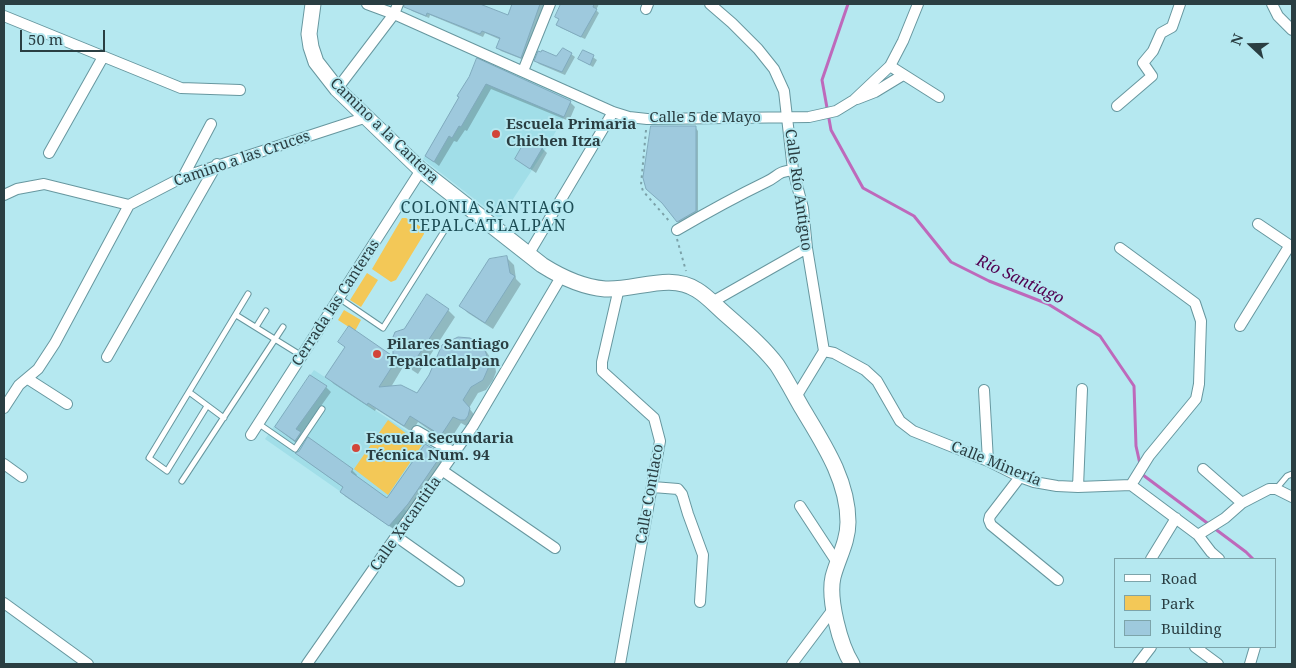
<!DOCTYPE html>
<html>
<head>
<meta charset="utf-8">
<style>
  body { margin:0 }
  #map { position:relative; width:1296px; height:668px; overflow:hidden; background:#b5e8f0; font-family:"Noto Serif",serif }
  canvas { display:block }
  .frame { position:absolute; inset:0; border:5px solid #2a3e42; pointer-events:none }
  .legend { position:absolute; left:1114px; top:558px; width:162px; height:90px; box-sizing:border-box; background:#b5e8f0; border:1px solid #7da4aa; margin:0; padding:6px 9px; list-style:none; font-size:15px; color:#2a3e42 }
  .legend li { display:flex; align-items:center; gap:10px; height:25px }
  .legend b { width:25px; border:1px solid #7da4aa }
  .north { position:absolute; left:1226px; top:20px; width:50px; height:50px; -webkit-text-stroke:4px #b5e8f0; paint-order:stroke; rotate:291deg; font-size:14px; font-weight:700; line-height:20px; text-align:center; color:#2a3e42 }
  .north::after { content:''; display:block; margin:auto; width:18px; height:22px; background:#2a3e42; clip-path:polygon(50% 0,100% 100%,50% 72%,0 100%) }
  .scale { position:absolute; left:20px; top:30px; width:85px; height:22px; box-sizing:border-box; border:2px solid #2a3e42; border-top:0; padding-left:6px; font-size:15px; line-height:18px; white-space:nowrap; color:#2a3e42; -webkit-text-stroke:4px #b5e8f0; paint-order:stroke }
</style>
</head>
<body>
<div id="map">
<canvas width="1296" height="668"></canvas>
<div class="frame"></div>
<ul class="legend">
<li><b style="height:6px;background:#fff"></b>Road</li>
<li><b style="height:14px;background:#f3c857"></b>Park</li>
<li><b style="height:14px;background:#9ec9dd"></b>Building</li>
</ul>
<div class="north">N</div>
<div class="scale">50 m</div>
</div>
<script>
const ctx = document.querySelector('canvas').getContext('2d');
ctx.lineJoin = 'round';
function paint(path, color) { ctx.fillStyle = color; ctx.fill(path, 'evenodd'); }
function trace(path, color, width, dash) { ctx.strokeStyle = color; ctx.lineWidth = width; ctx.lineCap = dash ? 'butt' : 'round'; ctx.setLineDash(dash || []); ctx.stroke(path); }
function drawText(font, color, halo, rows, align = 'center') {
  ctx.font = font + ' "Noto Serif",serif'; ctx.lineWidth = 4; ctx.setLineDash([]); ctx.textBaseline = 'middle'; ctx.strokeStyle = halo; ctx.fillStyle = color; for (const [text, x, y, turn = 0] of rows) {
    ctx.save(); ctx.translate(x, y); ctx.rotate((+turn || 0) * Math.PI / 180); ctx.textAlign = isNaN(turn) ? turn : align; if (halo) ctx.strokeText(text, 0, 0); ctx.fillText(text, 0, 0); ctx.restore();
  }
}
paint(new Path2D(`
  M477,58l95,40 -8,19 -17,30 -47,72 -77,-60 36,-61 -2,-2 12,-19z
  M314,370l128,84 -38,55 5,4 -12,18 -132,-92z`), '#a1dee8');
paint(new Path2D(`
  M402,218h4l17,10 1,6 -28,46 -5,2 -19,-13z
  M367,273l11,7 -17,27 -11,-7z
  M344,310l17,10 -6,11 -17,-11z
  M388,420l34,25 -34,50 -34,-26z`), '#f3c857');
paint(new Path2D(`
  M410,4h74l-1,2 25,11 5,-13h31l-20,56 -23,-9 -3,-3 3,-8 -16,-7 -2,4 -53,-22 -1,3 -17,-7 -3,-3z
  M576,4h23l-3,6 3,3 -14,26 -24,-11 -4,-3 14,-8z
  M584,51l13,9 -4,7 -14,-8z
  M571,54l4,3 -10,18 -26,-11 -3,-3z
  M470,78l100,24 5,5 -6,14 -78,-32 -24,42 -2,-1 -8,12 -3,-1 -15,25 -13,-10z
  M695,127l3,4v84l-17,10 -17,-21z
  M542,148l5,5 -11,20 -20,-14z
  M507,258l7,7 2,14 5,5 -28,45 -25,-16 -7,-7z
  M427,296l21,14 7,7 -37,57 -18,-12 3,5 -12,20 27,7 60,-50 8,7 9,14 1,7 -3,8 -7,10 -8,3 -9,15 7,9 -8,10 -7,-4 -13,20 -30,-21 -6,10 -36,-23 -1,2 -41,-27 -7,-7 19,-29 -6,-6 9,-14 49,33 7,-31z
  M326,387l5,5 -30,42 4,4 -5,8 -18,-14z
  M297,454l55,16 5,5 -1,2 31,23 54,-45 5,5 -51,70 -49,-33 -5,-5 3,-4z`), '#0003');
trace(new Path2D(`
  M848,4l-26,76 9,50 32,58 51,28 37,46 38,19 59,23 52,32 34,50 2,60 4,18
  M1142,472l1,3 103,77 7,7`), '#be69bb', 3);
const building = new Path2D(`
  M405,4h75l28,11 4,-11h28l-19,54 -25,-10 4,-10 -18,-7 -2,3 -53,-21 -1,3 -22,-9z
  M561,4h33l-1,3 4,2 -16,28 -25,-12 3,-6 -4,-2z
  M563,48l9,5 -10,19 -28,-11 4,-10 3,1 1,-2 14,6z
  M583,50l11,5 -4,10 -12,-6z
  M477,58l94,43 -7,16 -78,-33 -25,43 -2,-1 -7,12 -3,-2 -15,26 -9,-6 34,-59 -2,-1 12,-19z
  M651,126h45v85l-19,11 -15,-19 -16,-14 -3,-11z
  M527,138l16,9 -13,22 -15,-10z
  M507,256l3,17 5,3 -30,47 -26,-17 30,-47z
  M427,294l22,15 -39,59 -17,-12v-19l2,-5 9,-3z
  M349,326l48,33 -18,28 22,-2 16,8 12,-18 13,-30 16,-8 12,1 9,5 5,5 6,16 -7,16 -12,7 -8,13 7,8 -2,8 -3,4h-5l-7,-3 -13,20 -7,-5 1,-1 -24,-15 -6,10 -36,-23 -1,2 -42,-28 20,-30 -7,-5z
  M310,375l17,11 -31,43 5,3 -6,9 -20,-14z
  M308,437l45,32 -2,3 36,26 38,-54 17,10 -34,50 -19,22 -49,-34 3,-5 -48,-34 4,-2z`);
paint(building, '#9ec9dd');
trace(building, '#80aabd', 1);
const lane = new Path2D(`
  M339,298l44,30 63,-100
  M236,315l66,41
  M256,327l10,-16
  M189,392l35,26
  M207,406l-40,65 -18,-13 99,-164
  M259,424l36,25 27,-40
  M182,481l101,-154
  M1276,489l11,-13 5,-2`);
const street = new Path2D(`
  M367,4l27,10 219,98 16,5 18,2 162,-2 27,-6 18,-11 36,-34 13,-25 15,-37
  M710,4l22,19 26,26 16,20 10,22 9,79 10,38 4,40 17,103 -28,46
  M1272,4l6,12 14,14
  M646,9l2,-5
  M4,16l177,72 59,2
  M890,66l49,31
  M523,71l27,-67
  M337,89l57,-75 4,-10
  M857,99l18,-7 28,-17
  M1117,106l35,-30 -9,-13 10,-12 8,-18 11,-6 8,-23
  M49,153l54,-96
  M183,177l28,-53
  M4,195l13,-6 27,-5 85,21 54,-28 184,-60
  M1258,224l34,23
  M677,230c29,-17 58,-33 89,-48 13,-6 10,-10 27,-12
  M1120,248l75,55 6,18 -2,63 -3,15 -47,57 -18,29
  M528,255l85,-143
  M619,288l-17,74v9l52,47 6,23 -40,223
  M712,302l95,-54
  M1240,326l50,-81
  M824,351l10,2 31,17 12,11 23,40 13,10 75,30 32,16 14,5 23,4 21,1 53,-2 67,50 27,-17 17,-15 27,-14h7l16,8
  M107,357l110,-193
  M28,379l39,25
  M984,390l4,71
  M4,408l15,-23 19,-16 17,-26 74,-138
  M417,431l38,22
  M251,435l170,-265
  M4,464l18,13
  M1203,469l39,34
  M443,471l112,77
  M1020,477l-30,39 -1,4 2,5 67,55
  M653,487l25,2 4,5 6,20 15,41 -3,47
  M1078,487l4,-98
  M800,506l38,58
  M1198,535l13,17 8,7
  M397,537l62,44
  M1151,559l25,-41
  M4,603l84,61
  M1195,647l23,17
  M307,664l166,-238 88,-149
  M792,664l42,-56
  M1138,664l13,-17
  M1250,664l5,-17`);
const secondary = new Path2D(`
  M313,4l-4,30 2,13 5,15 21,27 84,81 121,95c19,12 40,22 63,24 30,2 65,-17 92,1 10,6 18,15 26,22 19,17 39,33 54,53 9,14 17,29 25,43 21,35 46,72 46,114 0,20 -10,36 -15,55 -5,22 7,68 19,87`);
trace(lane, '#67979f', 7);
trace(street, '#67979f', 12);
trace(secondary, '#67979f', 17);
trace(new Path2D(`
  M646,130l-5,55 2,6 27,31
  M677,239l9,32`), '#7ba1a8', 2, [2.5, 4]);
trace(lane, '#fff', 5);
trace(street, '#fff', 10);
trace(secondary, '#fff', 15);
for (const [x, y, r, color] of [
  [496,134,5,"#d24539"],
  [377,354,5,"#d24539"],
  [356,448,5,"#d24539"]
]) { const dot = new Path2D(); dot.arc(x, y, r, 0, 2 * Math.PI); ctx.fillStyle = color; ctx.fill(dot); trace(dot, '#b5e8f0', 2); }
drawText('15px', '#2a3e42', '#b5e8f0', [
  ["Calle 5 de Mayo",705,118],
  ["Camino a la Cantera",384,131,44],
  ["Camino a las Cruces",242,159,-19],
  ["Calle Río Antiguo",798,190,82],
  ["Cerrada las Canteras",336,303,-57],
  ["Calle Minería",996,464,22],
  ["Calle Contlaco",650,494,-80],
  ["Calle Xacantitla",406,524,-55]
]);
drawText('bold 15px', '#2a3e42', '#b5e8f0', [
  ["Escuela Primaria",506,125],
  ["Chichen Itza",506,142],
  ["Pilares Santiago",387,345],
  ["Tepalcatlalpan",387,362],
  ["Escuela Secundaria",366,439],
  ["Técnica Num. 94",366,456]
], 'left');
ctx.letterSpacing = '1px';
drawText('16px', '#1d4d55', '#b5e8f0', [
  ["COLONIA SANTIAGO",488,208],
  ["TEPALCATLALPAN",488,226]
]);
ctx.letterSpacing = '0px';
drawText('italic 16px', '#510051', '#b5e8f0', [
  ["Río Santiago",1020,280,25]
]);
</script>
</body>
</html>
